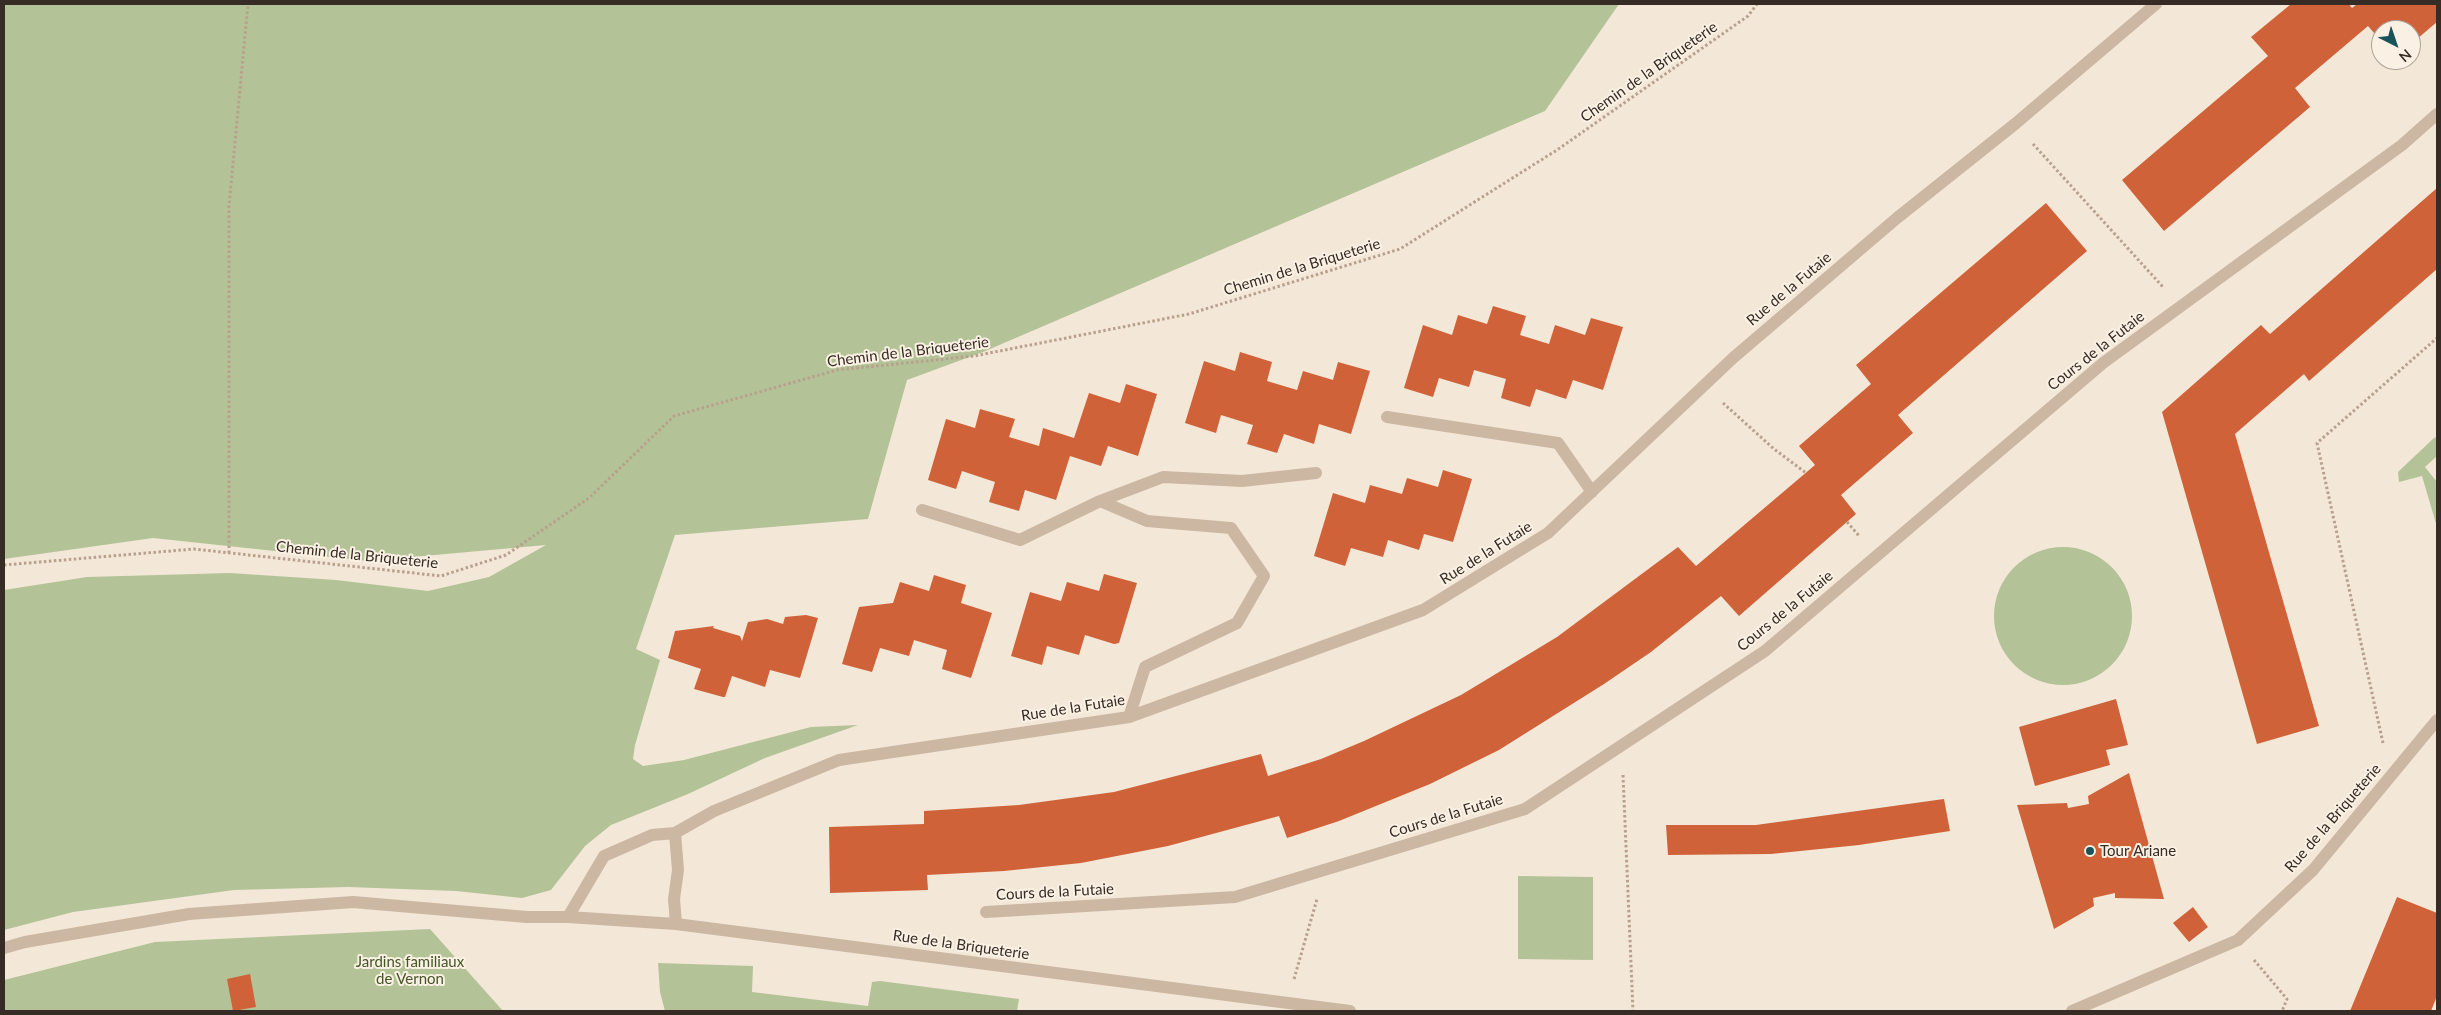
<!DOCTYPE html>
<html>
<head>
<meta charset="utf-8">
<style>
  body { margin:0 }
  #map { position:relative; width:2441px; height:1015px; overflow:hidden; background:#f3e7d7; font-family:Lato,sans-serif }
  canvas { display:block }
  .frame { position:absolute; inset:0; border:5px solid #362b25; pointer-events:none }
  .north { position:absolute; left:2371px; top:20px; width:50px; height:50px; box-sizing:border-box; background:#faf1e4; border:1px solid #aca298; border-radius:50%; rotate:139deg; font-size:14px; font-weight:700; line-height:20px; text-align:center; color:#362b25 }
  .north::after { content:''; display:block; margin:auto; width:18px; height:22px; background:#18545a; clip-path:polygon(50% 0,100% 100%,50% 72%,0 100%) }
</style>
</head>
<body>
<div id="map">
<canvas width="2441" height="1015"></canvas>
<div class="frame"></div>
<div class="north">N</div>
</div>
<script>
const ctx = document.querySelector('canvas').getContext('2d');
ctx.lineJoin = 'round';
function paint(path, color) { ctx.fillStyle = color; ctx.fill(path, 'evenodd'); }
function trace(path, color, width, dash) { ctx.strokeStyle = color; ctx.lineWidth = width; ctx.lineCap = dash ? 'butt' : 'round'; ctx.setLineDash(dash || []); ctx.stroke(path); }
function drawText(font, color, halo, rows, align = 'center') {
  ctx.font = font + ' Lato,sans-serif'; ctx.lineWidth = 4; ctx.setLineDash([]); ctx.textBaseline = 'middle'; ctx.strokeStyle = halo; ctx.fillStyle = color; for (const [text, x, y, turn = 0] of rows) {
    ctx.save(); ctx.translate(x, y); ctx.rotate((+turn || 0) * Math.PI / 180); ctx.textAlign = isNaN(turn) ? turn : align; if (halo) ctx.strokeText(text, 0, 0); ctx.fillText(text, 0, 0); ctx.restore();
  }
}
paint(new Path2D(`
  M4,4h1615l-74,107 -562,241 -76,28 -39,139 -193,16 -39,114 24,11 -25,85 -2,14 10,7 41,-6 127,-33 47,-2 -93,33 -77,36 -77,31 -26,21 -34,44 -29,8 -66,-7 -108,-4 -114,3 -161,22 -69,18v-340l83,-13 143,-4 106,7 92,11 61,-14 57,-32 -178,16 -215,-23 -149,21z
  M2435,437l2,3v16l-12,11 12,15v45l-15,-51 -23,6 -1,-10z
  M1994 616a69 69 0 1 1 138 0a69 69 0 1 1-138 0Z
  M1518,876l75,1v83l-75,-1z
  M430,929l73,82h-499v-31l151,-38z
  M658,963l95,3 -1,26 116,14 4,-24 8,-1 139,18 -2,12h-352l-5,-19z`), '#b3c397');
paint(new Path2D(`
  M2291,4h58l3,4 5,-4h80v18l-26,22v-14h-30v11l-13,-15 -73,62 15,19 -146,124 -42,-51 146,-124 -17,-19z
  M2437,188v81l-128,112 -5,-7 -69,60 84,292 -62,18 -95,-332 99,-87 9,9z
  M2046,203l41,48 -189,164 15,18 -72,62 15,19 -117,102 -18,-20 -70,56 -47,32 -105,66 -69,34 -91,37 -52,17 -8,-22 -111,30 -87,17 -77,8 -77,4 1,15 -98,3 -1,-66 95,-3v-13l95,-6 95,-13 147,-38 7,22 53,-17 43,-18 97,-46 96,-58 121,-90 18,19 119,-101 -16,-19 72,-62 -15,-19z
  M1493,306l33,10 -6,19 29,9 6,-19 30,10 6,-17 32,9 -20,63 -30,-10 -7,19 -30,-10 -6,18 -29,-9 5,-19 -32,-9 -5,17 -30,-9 -6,19 -29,-9 19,-63 29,10 6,-20 29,9z
  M1240,352l32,10 -5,19 30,9 6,-19 30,9 5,-18 32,9 -19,63 -32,-10 -5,20 -30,-10 -7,19 -30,-9 6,-19 -32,-10 -5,18 -31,-10 19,-62 31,10z
  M1126,384l31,10 -19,62 -30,-10 -7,20 -31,-10 -14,44 -31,-10 -6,21 -30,-9 6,-20 -33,-11 -6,18 -28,-9 18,-61 29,9 5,-19 35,10 -6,18 30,9 4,-18 31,10 15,-45 31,10z
  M1443,470l29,9 -19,63 -29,-8 -5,16 -31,-10 -5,17 -32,-9 -6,18 -31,-10 19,-63 32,10 5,-18 32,9 5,-16 31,9z
  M1104,574l33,9 -18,60 -5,1 -29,-9 -6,20 -32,-9 -5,19 -31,-9 19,-64 31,9 6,-19 32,9z
  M934,575l32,10 -5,18 31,10 -21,65 -29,-9 5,-19 -33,-10 -5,16 -29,-8 -8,24 -30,-8 17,-57 34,-4 7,-21 29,9z
  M806,615l12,3 -18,60 -30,-8 -5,17 -33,-11 -7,21h-2l-29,-8 7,-20 -33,-11 7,-27 39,-5 -1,2 27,8 2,5 6,-19 19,-3 16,5 2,-7z
  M2116,699l12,46 -22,5 4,15 -75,21 -16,-59z
  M2129,773l35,126 -49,-1v-5l-22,5 1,8 -40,23 -37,-124 50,-2 1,5 21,-4 -1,-8z
  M1944,799l6,32 -91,14 -88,9 -103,1 -2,-30h90z
  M2397,897l40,16v83l-6,15h-81z
  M2193,907l15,20 -19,15 -16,-19z
  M250,974l6,33 -23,4 -6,-32z`), '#cf6239');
trace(new Path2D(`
  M2033,144l130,143
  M1723,403l51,46 32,24
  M1847,522l13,15
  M229,553v-347l19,-202
  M4,565l190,-16 247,27 65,-21 83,-57 85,-82 163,-46 137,-14 215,-42 211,-65 157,-99 191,-134 9,-12
  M2383,743l-66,-300 120,-105
  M1623,775l10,236
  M2254,960l33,39 -5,12
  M1294,979l23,-80`), '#b8a08d', 3, [2.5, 2.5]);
trace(new Path2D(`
  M1387,417l171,26 34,49
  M1100,501l63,-24 79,4 74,-8
  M922,510l98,30 80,-39 47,20 84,7 33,48 -27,47 -92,44 -16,50
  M675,833l3,37 -4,29 2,25
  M986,912l249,-15 290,-88 240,-158 338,-288 299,-218 35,-31
  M568,917l36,-61 48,-21 23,-2 39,-22 125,-51 290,-43 294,-107 125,-77 185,-175 164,-140 118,-94 141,-120
  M4,948l21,-6 164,-28 164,-12 174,15h41l108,7 674,87
  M2072,1011l166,-71 75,-70 124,-150`), '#ccb7a3', 12);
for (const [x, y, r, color] of [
  [2090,851,5,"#18545a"]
]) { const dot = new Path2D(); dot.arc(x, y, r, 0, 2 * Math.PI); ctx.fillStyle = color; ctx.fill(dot); trace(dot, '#faf1e4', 2); }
drawText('15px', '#362b25', '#faf1e4', [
  ["Chemin de la Briqueterie",1649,72,-35],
  ["Chemin de la Briqueterie",1302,267,-17],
  ["Rue de la Futaie",1789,289,-40],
  ["Cours de la Futaie",2096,351,-38],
  ["Chemin de la Briqueterie",908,352,-7],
  ["Rue de la Futaie",1486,553,-32],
  ["Chemin de la Briqueterie",357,555,6],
  ["Cours de la Futaie",1785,611,-39],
  ["Rue de la Futaie",1073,708,-9],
  ["Cours de la Futaie",1446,816,-17],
  ["Rue de la Briqueterie",2333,818,-49],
  ["Cours de la Futaie",1055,892,-3],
  ["Rue de la Briqueterie",961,945,8]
]);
drawText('15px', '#362b25', '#faf1e4', [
  ["Tour Ariane",2100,851]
], 'left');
drawText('15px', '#445627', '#faf1e4', [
  ["Jardins familiaux",410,962],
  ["de Vernon",410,979]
]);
</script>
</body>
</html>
